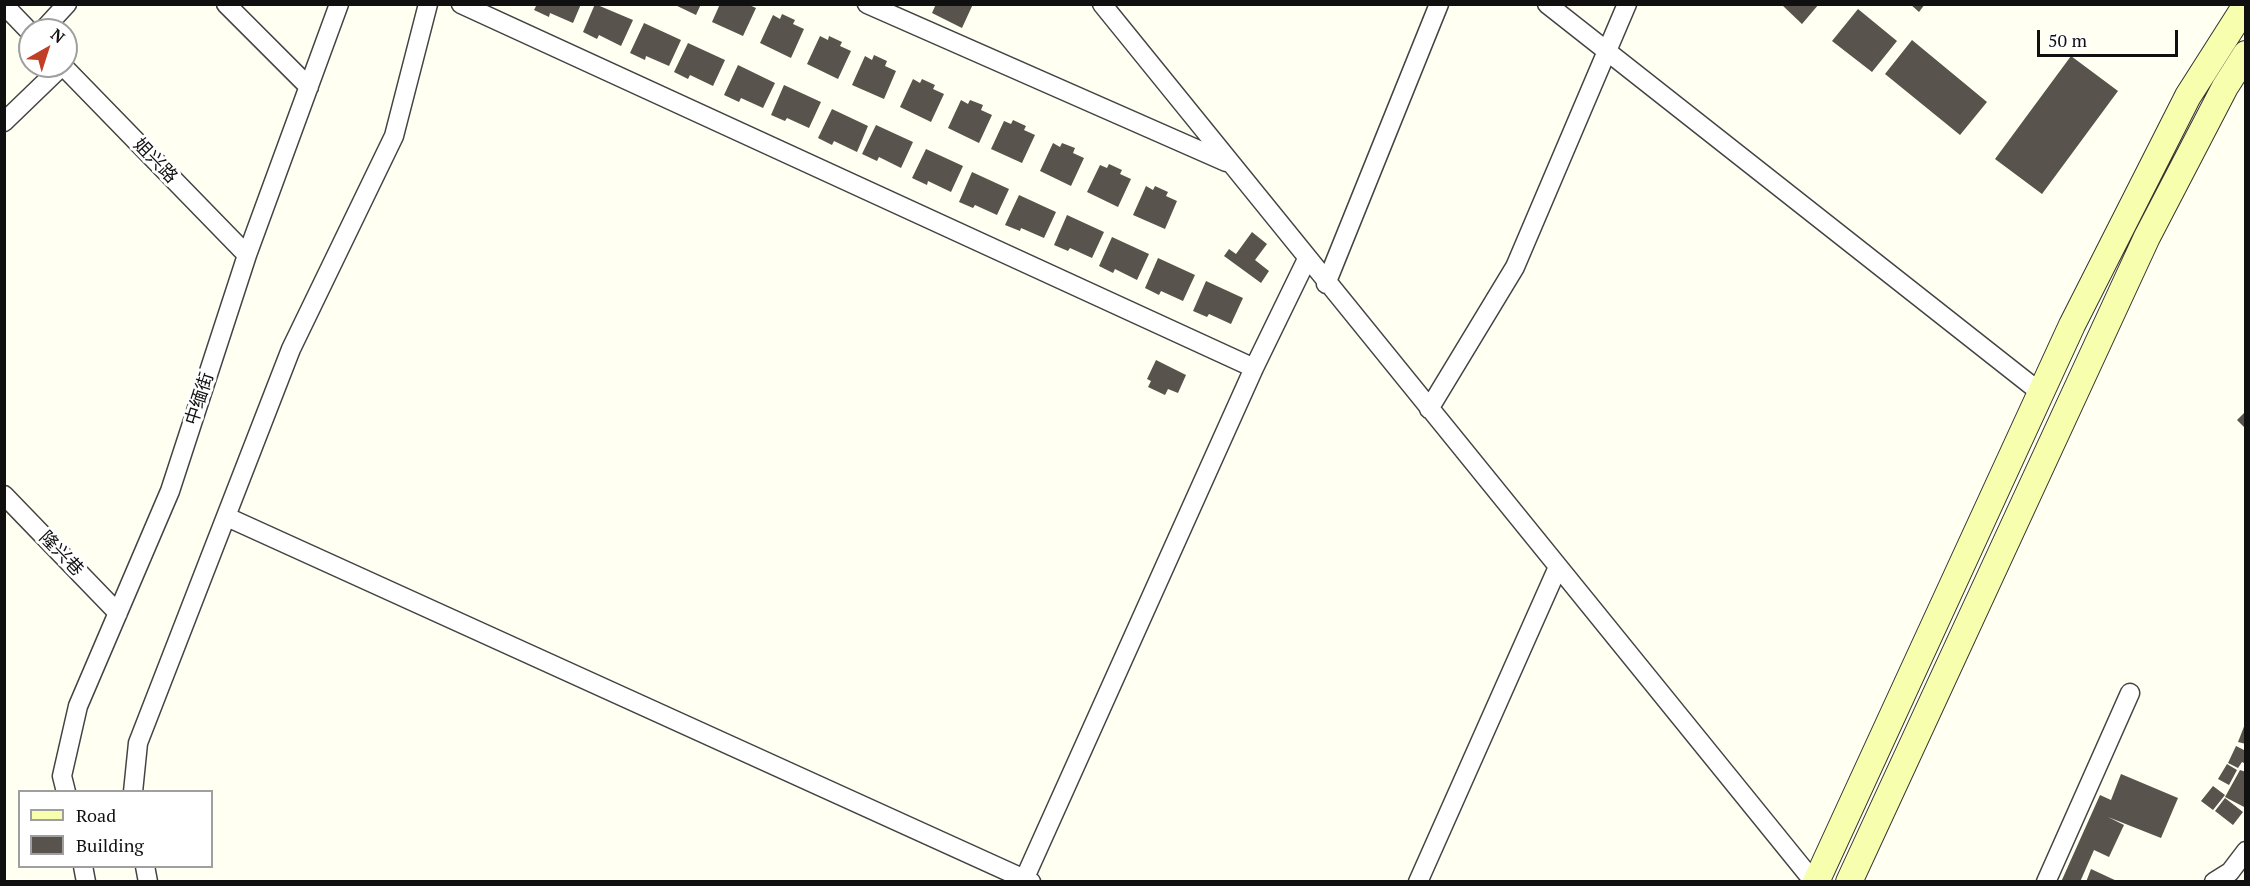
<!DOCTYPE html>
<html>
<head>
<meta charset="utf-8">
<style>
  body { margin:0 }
  #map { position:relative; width:2250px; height:886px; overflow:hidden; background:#fffff2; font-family:"PT Serif",serif }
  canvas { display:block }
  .frame { position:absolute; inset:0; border:6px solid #101010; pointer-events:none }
  .legend { position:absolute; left:18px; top:790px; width:195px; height:78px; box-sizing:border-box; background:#fff; border:2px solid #9f9f9f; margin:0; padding:8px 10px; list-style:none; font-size:18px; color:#101010 }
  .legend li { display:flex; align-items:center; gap:12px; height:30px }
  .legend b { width:30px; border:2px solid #9f9f9f }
  .north { position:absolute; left:18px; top:18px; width:60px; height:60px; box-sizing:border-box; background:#fff; border:2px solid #9f9f9f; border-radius:50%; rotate:39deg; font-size:16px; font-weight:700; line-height:24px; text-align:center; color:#101010 }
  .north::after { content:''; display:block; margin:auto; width:21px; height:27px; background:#c13f27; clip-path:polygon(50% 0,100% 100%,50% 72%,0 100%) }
  .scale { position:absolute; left:2037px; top:30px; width:141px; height:27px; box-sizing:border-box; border:3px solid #101010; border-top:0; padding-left:8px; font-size:18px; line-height:21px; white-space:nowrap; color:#101010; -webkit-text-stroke:4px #fff; paint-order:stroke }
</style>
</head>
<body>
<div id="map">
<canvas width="2250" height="886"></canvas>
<div class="frame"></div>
<ul class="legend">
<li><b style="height:8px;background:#f7feae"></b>Road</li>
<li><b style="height:16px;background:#58534c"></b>Building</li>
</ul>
<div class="north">N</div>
<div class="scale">50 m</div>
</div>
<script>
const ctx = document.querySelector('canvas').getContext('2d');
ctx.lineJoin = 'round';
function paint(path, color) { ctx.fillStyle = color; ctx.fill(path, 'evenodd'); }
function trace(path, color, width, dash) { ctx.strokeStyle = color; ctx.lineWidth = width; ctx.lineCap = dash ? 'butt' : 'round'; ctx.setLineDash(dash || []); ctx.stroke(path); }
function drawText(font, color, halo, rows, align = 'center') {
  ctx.font = font + ' "PT Serif","Noto Sans SC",serif'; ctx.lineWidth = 6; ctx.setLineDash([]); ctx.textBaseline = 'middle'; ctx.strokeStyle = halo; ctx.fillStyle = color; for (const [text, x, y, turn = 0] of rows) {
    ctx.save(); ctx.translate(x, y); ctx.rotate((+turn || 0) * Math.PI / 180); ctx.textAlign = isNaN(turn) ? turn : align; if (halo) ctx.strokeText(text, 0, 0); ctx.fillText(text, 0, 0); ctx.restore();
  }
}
paint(new Path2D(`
  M537,4h44l-8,19 -23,-10 -1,4 -15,-7z
  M595,4l38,16 -12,26 -22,-11 -2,4 -14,-7z
  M673,4h28l-5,11z
  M720,4h27l9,4 -13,28 -31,-14z
  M936,4h37l-11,24 -30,-15z
  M1781,4h38l-17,20z
  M1910,4h15l-6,8z
  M1858,9l39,32 -25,31 -40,-31z
  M782,14l13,6 -2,4 11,5 -13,29 -31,-15 13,-28 7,4z
  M644,23l37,17 -12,26 -23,-10 -1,4 -15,-7z
  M820,36l8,4 1,-4 13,6 -2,4 11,5 -13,28 -31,-15z
  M1912,40l75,62 -27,33 -75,-61z
  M688,43l37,17 -12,26 -23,-11 -2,4 -14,-7z
  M874,55l13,6 -2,5 11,5 -12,28 -32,-14 13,-29 7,4z
  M2071,56l47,35 -76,103 -47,-35z
  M738,65l37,18 -12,25 -22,-10 -2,4 -15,-7z
  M913,79l7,4 2,-4 13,6 -2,4 11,5 -13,28 -31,-15z
  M784,85l37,17 -12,26 -22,-10 -2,3 -14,-6z
  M961,100l7,4 2,-4 13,5 -2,5 11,5 -13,28 -31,-15z
  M832,109l36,17 -11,26 -23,-11 -2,4 -14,-7z
  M1013,120l13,6 -2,4 11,5 -13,28 -31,-14 13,-28 7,3z
  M876,125l37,17 -12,26 -22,-11 -2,4 -15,-7z
  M1053,143l7,4 2,-4 13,5 -2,5 11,5 -13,28 -31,-15z
  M926,149l37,17 -12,26 -23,-11 -1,4 -15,-7z
  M1109,164l13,6 -2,4 11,5 -13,28 -31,-15 13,-27 7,3z
  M972,172l37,17 -12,26 -22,-10 -2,3 -14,-6z
  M1146,186l7,4 2,-4 13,6 -2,4 11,5 -12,28 -32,-14z
  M1019,195l37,17 -12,26 -23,-10 -1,3 -15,-6z
  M1067,215l37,17 -12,26 -22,-10 -2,3 -14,-6z
  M1252,232l15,12 -12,16 14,11 -8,12 -37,-27 5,-7 7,5z
  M1112,237l37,17 -12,26 -22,-11 -2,4 -14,-7z
  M1158,258l37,17 -12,26 -22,-10 -2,4 -14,-7z
  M1206,281l37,17 -12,26 -22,-10 -2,3 -14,-6z
  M1156,360l30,15 -8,18 -10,-4 -3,6 -17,-8 3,-6 -4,-2z
  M2246,411v18l-9,-9z
  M2245,724h1v20l-8,-2z
  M2236,746l10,5v13l-4,-2 -4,6 -10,-5z
  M2227,764l10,6 -8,15 -11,-6z
  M2240,770l6,2v36l-21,-11z
  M2121,774l57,24 -17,40 -53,-21 16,8 -15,32 -15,-7 -14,32h-19l39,-87 11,5z
  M2213,786l12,9 -12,15 -12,-9z
  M2225,798l18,14 -10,13 -18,-14z
  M2091,869l28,13h-33z`), '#58534c');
const street = new Path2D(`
  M226,4l83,83
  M461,4l793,364
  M867,4l359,158
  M1102,4l712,878
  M1547,4l494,389
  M4,5l26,27
  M43,30l24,-26
  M63,66l184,189
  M4,122l58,-56
  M1326,284l113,-280
  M1429,409l86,-142 112,-263
  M4,495l114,118
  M227,517l804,365
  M66,792l-4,-16 16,-70 92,-215 77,-236 92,-251
  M133,792l5,-49 153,-394 103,-213 34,-132
  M83,866l3,16
  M145,866l3,16
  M1023,882l231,-514 53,-109
  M1418,882l140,-315
  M2046,882l84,-189
  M2214,882l16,-10 16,-21`);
const secondary = new Path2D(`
  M1816,882l256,-557 116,-229 58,-91
  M1849,882l298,-645 78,-150 21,-33`);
trace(street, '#434343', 21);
trace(secondary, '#323232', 28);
trace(street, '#fff', 18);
trace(secondary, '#f7feae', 26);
drawText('18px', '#101010', '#fff', [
  ["姐兴路",155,161,46],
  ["中缅街",200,399,-72],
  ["隆兴巷",61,554,46]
]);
</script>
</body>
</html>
